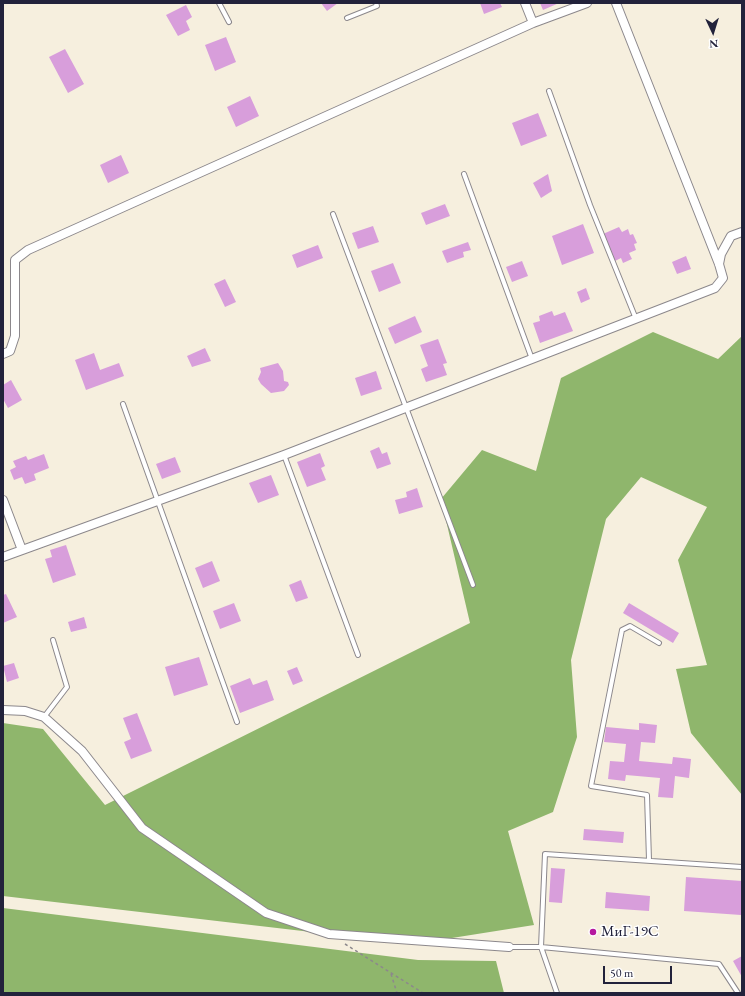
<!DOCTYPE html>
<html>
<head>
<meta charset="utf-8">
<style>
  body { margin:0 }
  #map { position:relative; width:745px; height:996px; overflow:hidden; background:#f6efde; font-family:"EB Garamond",serif }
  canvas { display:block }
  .frame { position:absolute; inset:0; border:4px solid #22223b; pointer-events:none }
  .north { position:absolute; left:693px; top:12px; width:40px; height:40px; -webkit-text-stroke:3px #fff; paint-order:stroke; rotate:176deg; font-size:11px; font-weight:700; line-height:16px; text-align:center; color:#22223b }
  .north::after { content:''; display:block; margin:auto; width:14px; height:18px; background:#22223b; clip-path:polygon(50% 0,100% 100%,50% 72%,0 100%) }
  .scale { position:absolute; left:603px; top:966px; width:69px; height:18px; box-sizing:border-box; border:2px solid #22223b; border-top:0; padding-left:5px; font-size:12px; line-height:14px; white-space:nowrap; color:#22223b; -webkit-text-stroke:3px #fff; paint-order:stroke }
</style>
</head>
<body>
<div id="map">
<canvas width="745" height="996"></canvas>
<div class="frame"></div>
<div class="north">N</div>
<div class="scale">50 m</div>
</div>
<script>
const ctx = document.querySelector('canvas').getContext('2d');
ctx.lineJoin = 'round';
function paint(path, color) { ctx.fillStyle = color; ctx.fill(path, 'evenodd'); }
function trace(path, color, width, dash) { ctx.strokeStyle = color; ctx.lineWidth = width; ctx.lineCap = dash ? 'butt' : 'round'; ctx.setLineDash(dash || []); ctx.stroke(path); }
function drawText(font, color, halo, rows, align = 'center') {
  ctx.font = font + ' "EB Garamond",serif'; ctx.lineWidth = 3; ctx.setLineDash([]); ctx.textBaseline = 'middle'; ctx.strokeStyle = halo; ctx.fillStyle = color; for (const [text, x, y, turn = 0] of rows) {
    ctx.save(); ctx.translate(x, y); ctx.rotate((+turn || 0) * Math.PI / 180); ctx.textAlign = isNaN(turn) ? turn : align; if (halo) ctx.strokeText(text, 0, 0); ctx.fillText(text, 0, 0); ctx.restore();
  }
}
paint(new Path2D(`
  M653,332l65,27 24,-23v459l-51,-62 -15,-64 31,-4 -29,-105 29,-53 -66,-30 -35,42 -35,141 6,77 -24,75 -45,19 26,94 -120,19 -411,-48v-173l40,6 62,76 365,-182 -29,-124 41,-49 54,21 25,-93z
  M3,908l415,52 78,1 8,32h-501z`), '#8fb66c');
paint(new Path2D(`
  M321,3h17l-11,8z
  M480,3h20l2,4 -18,7z
  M540,3h19l-16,7z
  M186,5l6,12 -6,4 4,9 -12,6 -12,-21z
  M226,37l10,25 -21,9 -10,-26z
  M65,49l19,35 -16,9 -19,-36z
  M250,96l9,20 -23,11 -9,-20z
  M538,113l9,23 -26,10 -9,-23z
  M121,155l8,18 -21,10 -8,-18z
  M548,174l4,17 -11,7 -8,-15z
  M445,204l5,12 -24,9 -5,-12z
  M583,224l11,29 -32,12 -10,-29z
  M373,226l6,16 -21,7 -6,-16z
  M619,227l3,5 6,-3 2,6 3,-1 4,9 -3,1 2,6 -7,3 3,6 -9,4 -2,-5 -6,3 -12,-27z
  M468,242l3,8 -8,2 1,5 -17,6 -5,-12z
  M318,245l5,13 -26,10 -5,-13z
  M686,256l5,13 -14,5 -5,-12z
  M522,261l6,15 -16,6 -6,-15z
  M393,263l8,20 -22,9 -8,-21z
  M225,279l11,23 -11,5 -11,-23z
  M586,288l4,11 -9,4 -4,-11z
  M552,311l2,5 11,-4 8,19 -33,12 -7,-20 7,-2 -1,-5z
  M415,316l7,16 -27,12 -7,-16z
  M438,339l9,24 -4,1 4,11 -21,7 -5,-13 7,-3 -8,-21z
  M205,348l6,13 -19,6 -5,-11z
  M94,353l6,17 19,-7 5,13 -38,14 -11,-30z
  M278,363l5,8 1,10 4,1 1,3 -5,6 -13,2 -10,-9 -3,-5 3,-7 -1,-4z
  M376,371l6,18 -21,7 -6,-18z
  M11,380l11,20 -14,8 -5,-9v-14z
  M379,447l3,7 5,-2 4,12 -14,5 -7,-18z
  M320,453l5,13 -4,2 5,12 -19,7 -10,-25z
  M44,454l5,14 -15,6 2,6 -11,4 -3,-7 -8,3 -4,-10 6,-3 -3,-6 13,-5 2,4z
  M175,457l6,15 -19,7 -6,-15z
  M271,475l8,20 -21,8 -9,-20z
  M417,488l6,19 -24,7 -4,-14 12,-3 -1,-5z
  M66,545l10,30 -23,8 -8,-24 7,-2 -2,-7z
  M212,561l8,20 -17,7 -8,-20z
  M301,580l7,18 -12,4 -7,-17z
  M6,594l11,23 -14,6v-28z
  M234,603l7,18 -21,8 -7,-18z
  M629,603l50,30 -6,10 -50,-30z
  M84,617l3,11 -16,4 -3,-10z
  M199,657l9,28 -34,11 -9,-29z
  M14,663l5,15 -12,4 -4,-16z
  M297,667l6,14 -10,4 -6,-14z
  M250,678l3,7 14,-5 7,20 -34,13 -10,-27z
  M137,713l15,38 -21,8 -7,-17 7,-3 -8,-21z
  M639,723l18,2 -2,18 -14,-1 -2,19 33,3 1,-7 18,2 -2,19 -14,-2 -2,22 -15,-1 2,-19 -34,-3 -1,6 -17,-2 2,-18 14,1 2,-18 -22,-2 2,-15 33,3z
  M584,829l40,3 -1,11 -40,-3z
  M551,868l14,1 -3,34 -13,-1z
  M686,877l56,4 -1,34 -57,-4z
  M606,892l44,4 -1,15 -44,-3z
  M742,956v21l-9,-16z`), '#d89edb');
const lane = new Path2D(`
  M219,3l10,19
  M347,18l30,-12 -1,-3
  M549,91l41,114 46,114
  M464,174l68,185
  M333,214l140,371
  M123,404l114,318
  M284,455l74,200
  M44,717l23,-30 -14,-47
  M649,860l-2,-65 -56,-9 31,-156 8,-4 29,17
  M509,947h32l4,-93 197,13
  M557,993l-16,-46 178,17 19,29`);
const street = new Path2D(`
  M525,3l8,20
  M719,264l2,-10 10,-18 11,-4
  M3,354l7,-3 5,-15v-76l13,-10 505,-227 54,-20
  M3,500l19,50
  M3,557l281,-102 431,-167 8,-10 -4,-14 -103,-261
  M3,710l22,1 19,6 38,34 60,77 124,85 63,21 180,13`);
trace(lane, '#8c888c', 6);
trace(street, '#8c888c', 10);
trace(new Path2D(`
  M345,944l78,49
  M391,974l6,19`), '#8c888c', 1.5, [3, 3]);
trace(lane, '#fff', 4);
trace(street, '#fff', 8);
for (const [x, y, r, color] of [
  [593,932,4,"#b5179e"]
]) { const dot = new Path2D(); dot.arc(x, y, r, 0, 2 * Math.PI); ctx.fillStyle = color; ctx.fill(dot); trace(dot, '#fff', 1.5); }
drawText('15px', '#22223b', '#fff', [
  ["МиГ-19С",601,932]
], 'left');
</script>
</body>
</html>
